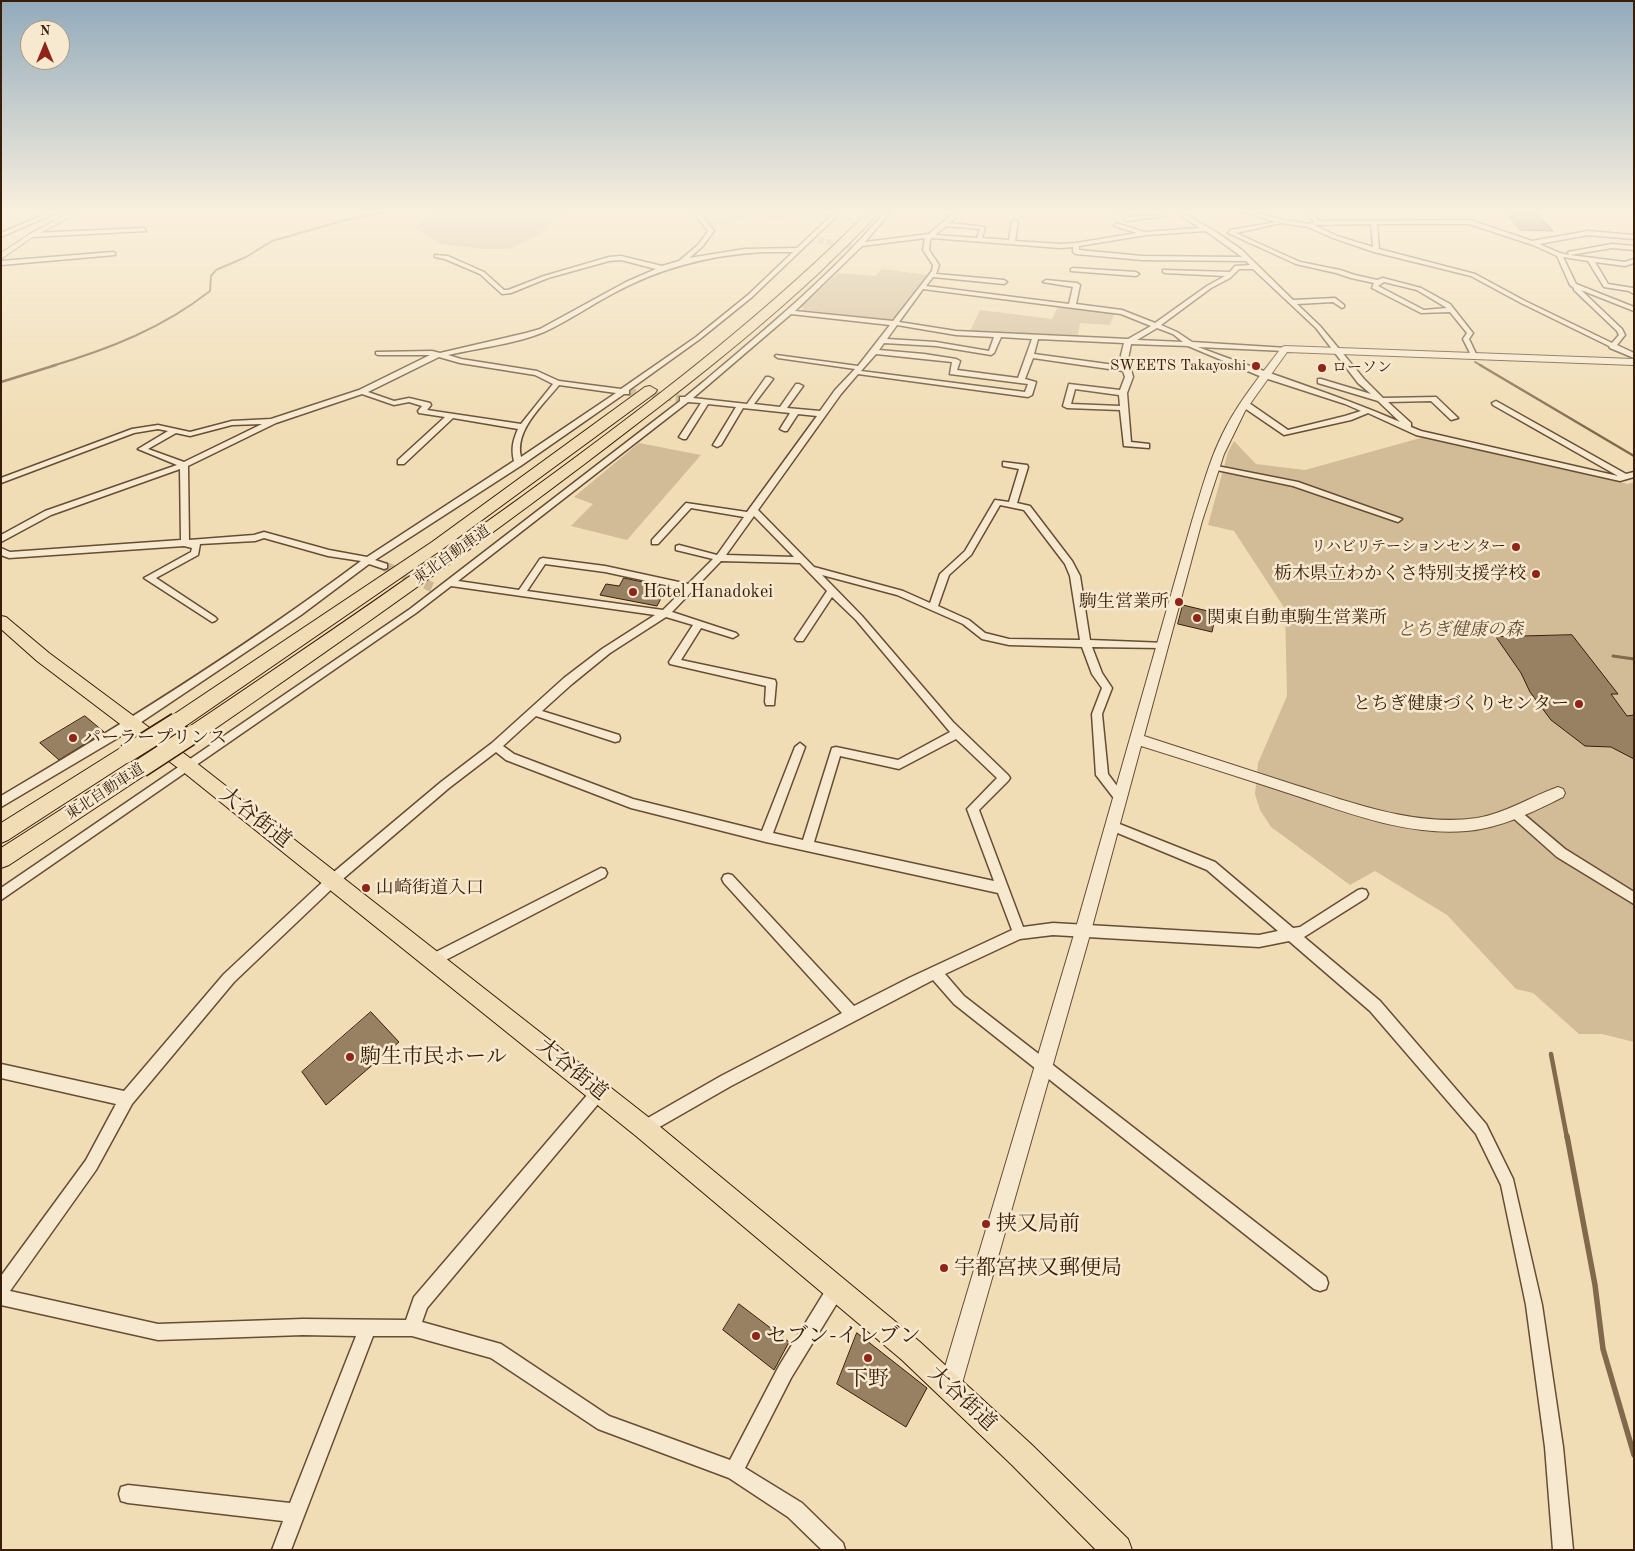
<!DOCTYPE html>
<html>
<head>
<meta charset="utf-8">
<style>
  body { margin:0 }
  #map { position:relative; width:1635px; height:1551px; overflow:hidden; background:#f1ddb5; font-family:"Old Standard TT",serif }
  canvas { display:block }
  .frame { position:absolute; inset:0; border:2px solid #381d08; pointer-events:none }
  .north { position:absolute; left:20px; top:20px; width:50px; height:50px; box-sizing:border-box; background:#f6e9cf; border:1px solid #aa977f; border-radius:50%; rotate:0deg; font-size:14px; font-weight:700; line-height:20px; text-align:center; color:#381d08 }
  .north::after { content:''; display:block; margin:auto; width:18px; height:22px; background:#8f2418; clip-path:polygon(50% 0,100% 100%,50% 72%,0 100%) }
</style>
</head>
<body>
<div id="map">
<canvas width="1635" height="1551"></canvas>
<div class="frame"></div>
<div class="north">N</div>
</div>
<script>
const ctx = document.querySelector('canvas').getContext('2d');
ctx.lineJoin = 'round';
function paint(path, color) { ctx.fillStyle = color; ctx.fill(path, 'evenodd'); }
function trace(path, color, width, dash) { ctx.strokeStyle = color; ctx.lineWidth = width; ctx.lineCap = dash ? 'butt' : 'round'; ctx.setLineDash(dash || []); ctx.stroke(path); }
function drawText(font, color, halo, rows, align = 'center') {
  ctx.font = font + ' "Old Standard TT","Noto Serif JP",serif'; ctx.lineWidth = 5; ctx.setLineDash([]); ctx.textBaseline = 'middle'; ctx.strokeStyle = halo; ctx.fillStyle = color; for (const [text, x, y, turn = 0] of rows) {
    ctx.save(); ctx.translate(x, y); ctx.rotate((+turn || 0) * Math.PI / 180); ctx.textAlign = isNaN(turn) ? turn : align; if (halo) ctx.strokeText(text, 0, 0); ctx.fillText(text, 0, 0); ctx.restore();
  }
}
paint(new Path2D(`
  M427,212h147l-24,11 -10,12 -31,14h-26l-43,-5 -26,-16 15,-12z
  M697,212h132l-9,9 -12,-3 -37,1 -21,-2 -32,9 -5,3z
  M882,269l46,6 -34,44 -6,1 -84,-10 -4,-3 38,-34 37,3z
  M1058,306l57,6 -5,13 -30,-2 -2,12 -108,-4 10,-21 72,9z
  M1424,437l204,47 6,-2v560l-32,-8h-23l-46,-41 -17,-4 -69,-74 -72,-44 -25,14 -79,-58 -11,-17 -5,-16 3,-31 29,-67 -2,-87 -51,-78 -26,-6 20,-73 6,-11 22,23 49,6z
  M639,443l62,12 -74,85 -56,-14 22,-22 -19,-7z`), '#d2bc98');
trace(new Path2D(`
  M1475,362l7,4
  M52,366c57,-17 111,-38 158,-75l1,-15 5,-6 30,-13 26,-16 77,-22 35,-7`), '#81694c', 2);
trace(new Path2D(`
  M1480,365l154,91
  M1,382l55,-17`), '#81694c', 2.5);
trace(new Path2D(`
  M1613,656l21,3`), '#81694c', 3);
trace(new Path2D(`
  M1551,1054l16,84`), '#81694c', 4.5);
trace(new Path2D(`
  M1567,1136l28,149 8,64 31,106`), '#81694c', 5.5);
const building = new Path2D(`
  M1505,212h31l17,19 -32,-1z
  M624,578l43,9 -10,19 -57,-11 6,-11 13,2z
  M1183,605l33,8 -4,19 -34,-8z
  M1572,635l46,59h-7l16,22 7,-1v44l-23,-12 -26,-1 -34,-26 -21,-28 -9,-19 -25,-36z
  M85,716l19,16 -45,28 -19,-17z
  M371,1012l28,30 -73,63 -24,-33z
  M739,1304l50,38 -15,28 -51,-40z
  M857,1333l70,55 -21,39 -69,-43z`);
paint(building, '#988162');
trace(building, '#381d08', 1);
trace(new Path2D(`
  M818,240l33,6`), '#ccb792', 6, [6, 3]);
trace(new Path2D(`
  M628,392l51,6`), '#ccb792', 8, [8, 4]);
trace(new Path2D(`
  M384,566l48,21`), '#ccb792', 10, [10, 5]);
const minor = new Path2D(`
  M50,212h8l-57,25v-4z
  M693,212h5l16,19 -12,16 -13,11 56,-9 52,-1 38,-36h6l-89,85 -52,42 -71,51v4h-5l-102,71 -147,95 12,4v4l-3,1 -15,-5 -68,51 -185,124 -115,68v-11c124,-73 245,-149 360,-235l-33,-5 -64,-18 -9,3 -55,3 -2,11 -42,23 59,39 2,2 -2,2 -3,1 -68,-44 47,-26 1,-4 -8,-2 -175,12 -8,-3v-7l9,4 171,-12 -1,-71 -129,46 -50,27v-7l44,-24 132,-46 -39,-16 30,-18 -10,-2 -24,4 -133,50v-5l131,-49 26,-4 32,7 42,-11 39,-2 88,-29 71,-35h-52l-2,-1v-2l56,-1 8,2 86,-20 14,-4 86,-47 30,-13 -35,-9 -12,1 -61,17 -37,15 -9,1 -22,-20 -35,-15 -10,-2v-2l13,1 36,16 20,18h4l36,-14 65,-19 12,-1 41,10 17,-5 19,-16 10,-14zM763,252h30l-45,43 -52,42 -75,52 -62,-8 -22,-10 -76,-12 -13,-4c30,-7 67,-11 96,-23 24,-11 47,-27 70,-39 48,-26 96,-38 149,-41zM439,357l21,6 75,12 18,9 -32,40 -94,-14 4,-5 -1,-2 -21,-5 -15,3 -26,-9zM559,385l57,8 -95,64c-7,-27 23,-53 38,-72zM362,394l32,11 15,-3 13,4 -4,5 1,2 26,4 -47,43v4h6l49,-46 65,11c-5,11 -7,20 -4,32l-147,96 -38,-7 -65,-18 -10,3 -65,5 -1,-74 88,-43zM262,424l-78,38 -36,-13 28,-16 14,3 42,-11z
  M885,212h5l-25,30 64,-8 26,-22h6l-11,11 35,4 -3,11 27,2 3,-18 3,-2 3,2 -3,19 45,3 16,-1 61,-10 -23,-7 2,-3 28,9 56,-4 -25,-16h7l37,22 23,16 51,50 42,-2 9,7v2l-2,1 -9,-6 -36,2 23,22 44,53 19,19 53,-1 22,21 -7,2 -20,-19 -43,1 23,21v4l10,4 197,45 -125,-71 -1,-2 4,-2 130,73 8,-2v5l-14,4 -204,-46 -48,-22 -17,7 -67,15 -41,-28v-4h6l39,27 57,-14 16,-5 -16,-7 -83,-27 -74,-31 -57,-2 -3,15 5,18 -6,16 4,49 18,2v4l-25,-2 -4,-36 -53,-2 -4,-2 6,-22 51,6 5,-13 -2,-6 -90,-13 -8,21 11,3 -4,13 -4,2 -170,-23 -17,20 -83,116 56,57 89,24 27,12 10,-29 25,-23 30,-51 14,2 10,-33 -16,-3v-4l24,3 1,2 -11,36 13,3 42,55 8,15 10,64 76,3 1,2 -1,2 -4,1 -70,-1 10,26 10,15 -10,26 6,60 18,24 -2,3h-8l-20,-26 -4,-61 10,-26 -10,-14 -10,-27 -73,-2 -27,-6 -19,-15 -66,-29 -75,-20 40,41 91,106 55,53 2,3 -2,3 -29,29 44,117 30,-4 206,12 19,-4 -71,-61 -99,-41 -2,-3 2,-3 4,-2 103,41 78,66 7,-1 58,-37 4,-1 4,1 2,4 -2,4 -62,39 76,64 106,123 27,55 29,126 21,142 10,103h-20l-8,-103 -19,-142 -25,-120 -25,-51 -106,-123 -81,-70 -30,6 -206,-12 -33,4 -75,35 19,22 362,281 2,6 -2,6 -6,2 -6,-2 -360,-285 -21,-24 -202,106 -82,47 -5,2 -5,-2 -2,-5 2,-5 82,-47 121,-63 -118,-130 -2,-4 2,-4 4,-1 4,1 122,131 55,-28 103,-48 -14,-37 -232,-51 -135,-34 -125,-48 -10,-8 -47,36 -112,96 -103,98 -102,122 -36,66 -86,121 148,33 145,-5 103,1 8,-23 180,-210 5,-2 5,2 2,5 -2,5 -177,211 -5,14 79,22 108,72 121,44 49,-94 51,-83 6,-2 6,2 2,6 -2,6 -51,83 -46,90 57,35 41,40 2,7h-23l-34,-33 -59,-39 -131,-49 -107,-71 -79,-22h-39l-82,214h-19l11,-29 -155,-18 -7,-2 -2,-7 2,-7 7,-2 162,18 66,-167 -53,-1 -145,5 -157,-35v-29l85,-116 30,-56 -115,-26v-14l123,27 100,-117 105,-98 112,-94 51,-39 72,-65 38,-29 53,-34 -204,-29 -35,27 -415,287v-12l409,-279 270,-208v-4h5l17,-14c64,-54 129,-108 183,-171zM946,226l34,3 -3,9 -42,-3zM1206,231l36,26 -100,-1 -63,-6v-4l67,-11zM925,238l-2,12 10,15 -1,6 -39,50 -98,-10 67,-65zM932,238l128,10 13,-1v5l3,2 66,6 104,1 4,4 -15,1 -5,6 -67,-2v2l2,1 60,3 -18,10 -52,37 -33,-13 -46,-6 4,-19 -3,-2 -31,-3 -3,2 30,5 -4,17 -143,-18 7,-9 71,7 3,-2 -3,-2 -68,-6 3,-9 -10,-15 1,-10zM1239,269h14l63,59 42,55 13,11 -50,-15h-3v4l60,18 22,21c-66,-29 -135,-49 -202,-75l87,4 3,-2 -1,-1 -95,-6 -15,-10 -16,-7 50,-37 19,-10zM923,289l198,25 30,12 -23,13 -172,-8 -57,-9zM791,314l99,11 -32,41 -82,-11 -1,1 3,2 77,11 -20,21 -15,21 -33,-3 16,-22 -4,-2h-3l-16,23 -26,-3 19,-25 -4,-2h-3l-19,27 -54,-6zM897,325l59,10 38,2 -5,14 -53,-9 -49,-3zM1157,328l16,6 10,8 -46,-2zM1001,337l31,2 -14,39 -61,-8 3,-9 -4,-2 -32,-5 -45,-4 5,-7 52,3 55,9 3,-2zM1038,339l86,4 -3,12 1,11 -88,-12zM876,354l76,8 -2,12 78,10 -3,8 -164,-21zM1075,389l44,6 1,11 -49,-2zM688,402l13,1 -22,34 4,2h3l22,-35 28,3 -23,38 4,2 4,-2 22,-37 47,5 -10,16 4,2h3l11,-17 19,2 -70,96 -61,-9 -34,37v4h6l33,-36 53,9 -27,38 -38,-10 -3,1v4l37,9 -25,25 -83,-18 -62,-8 -3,1 -21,31 -61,-9zM1000,505l24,5 41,54 5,12 10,64 -71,-1 -24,-6 -16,-13 -31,-14 11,-31 22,-20zM754,516l40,41 -68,-2zM721,561l79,2 27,28 -32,48 2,2h6l29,-44 24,23 94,112 -52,28 -62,-13 -4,1 -29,92 -30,-7 32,-86 -5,-4 -5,4 -33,84 -129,-32 -119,-45 -11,-8 33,-30 79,26 4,-1 1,-3 -1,-3 -77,-24 30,-27 38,-31 56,-36 27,8 -24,37 1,2 96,22 -1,16 1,3h8l2,-22 -1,-3 -94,-20 20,-32 32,10 5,-3 -2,-2 -64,-21zM545,564l60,8 79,17 -21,21 -136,-19zM956,739l41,39 -30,31 27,72 -180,-39 26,-86 59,13z
  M1118,212h6l4,5 31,-2 -2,-3h6l3,4 -39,5z
  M1244,212h10l30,8 26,4 4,-2 -9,-10h6l8,9 151,-1 62,21 56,-10 46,4v4l-46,-4 -49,9 21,9 9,2 -1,-3 44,-8 22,2v4l-22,-2 -42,7 55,7 9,-3v4l-9,3 -30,-4 13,22 25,4 1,6 -5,-3 -25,-4 -16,-26 -25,-4 13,27 58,23v4l-53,-21 41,39 3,6 -8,10 17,8v5l-24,-10 -1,-2 -88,-43 -50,-27 -97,-24 -41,-14 -25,-11 -27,-4 -45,10 64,29 40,8 15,5 22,5 6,-2 38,10 29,16 22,28 1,1 -4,6 8,17 -5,1 -9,-18 4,-6 -17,-21 -29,1 -49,-25 2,-5 -23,-5 -15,-5 -40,-9 -68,-31 2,-3 46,-8zM1371,224l2,23 -36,-11 -23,-11zM1377,224h92l64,21 24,11 13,29 4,3v2l43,41 2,4 -7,8 -87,-42 -50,-27 -96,-25zM1384,282l33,8 30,18 -23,2 -46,-24z
  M144,228l2,3 -114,6 -3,-2 3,-2z
  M113,252l2,1v2l-114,10v-4z
  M1073,268l63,4 3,2 -3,2 -65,-5v-2z
  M1212,465l86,17 104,37 -4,3 -3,-1 -102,-35 -81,-17z
  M1516,809l4,2 45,38 69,43v12l-77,-47 -45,-40 -2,-3 2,-3z
  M601,868l4,1 2,4 -2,4 -167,87 -5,2 -5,-2 -2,-4 2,-4z`);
const tertiary = new Path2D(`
  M70,212h9l-45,24 -33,23v-6l29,-19z
  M1285,346l349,13v6l-347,-13 -42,59 -21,43 -22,67 -58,215c49,16 99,32 148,48 59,18 122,43 185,34 29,-5 53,-21 81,-31l5,2 2,4 -2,4c-30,15 -62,31 -96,34 -59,5 -116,-17 -170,-35 -52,-17 -104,-34 -156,-50l-50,185 -130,456 -3,8 -8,3 -8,-3 -3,-8 136,-456 117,-410c9,-29 17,-60 31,-88 15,-31 38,-58 59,-86z`);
const primary = new Path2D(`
  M1,616l5,1 43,36 145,108 458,359 268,222 112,103 96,94 4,11h-36l-84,-85 -110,-105 -266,-224 -454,-365 -145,-110 -36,-32z`);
const motorway = new Path2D(`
  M868,212h11c-18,21 -39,40 -58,59 -58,54 -120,104 -183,152 -142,110 -290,214 -438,316l-7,2 -7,-2 -3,-5 3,-5c125,-84 250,-169 371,-258 109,-80 215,-163 311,-259z
  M650,386l7,4 -2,3 -211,155 -260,179 -7,2 -7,-2 -3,-5 3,-5 262,-175 213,-155z
  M126,747l7,2 3,5 -3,5 -125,81 -7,3v-20l118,-74z
  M141,760l7,3 3,5 -3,5 -139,92 -8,3v-20l133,-85z`);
trace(minor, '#664d33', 3);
trace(tertiary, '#664d33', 2);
trace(primary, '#381d08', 2);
trace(motorway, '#381d08', 2);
paint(minor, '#f6e9cf');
paint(tertiary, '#f6e9cf');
paint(primary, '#f1ddb5');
paint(motorway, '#f1ddb5');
const motorwayBridge = new Path2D(`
  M126,754l51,-32
  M141,768l52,-34`);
trace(motorwayBridge, '#381d08', 21, []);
trace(motorwayBridge, '#f1ddb5', 18);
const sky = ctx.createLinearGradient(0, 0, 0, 430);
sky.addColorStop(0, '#92aabc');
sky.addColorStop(0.49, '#f9f0de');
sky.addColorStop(1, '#f9f0de00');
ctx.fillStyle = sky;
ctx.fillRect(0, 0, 1635, 430);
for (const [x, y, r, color] of [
  [1256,366,5,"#8f2418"],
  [1322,368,5,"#8f2418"],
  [1516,547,5,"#8f2418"],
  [1536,574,5,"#8f2418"],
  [633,592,5,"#8f2418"],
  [1179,602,5,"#8f2418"],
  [1197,618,5,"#8f2418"],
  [1579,704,5,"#8f2418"],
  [73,738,5,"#8f2418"],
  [366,888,5,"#8f2418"],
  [350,1057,5,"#8f2418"],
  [986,1224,5,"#8f2418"],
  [944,1268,5,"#8f2418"],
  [756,1336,5,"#8f2418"],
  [868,1358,5,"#8f2418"]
]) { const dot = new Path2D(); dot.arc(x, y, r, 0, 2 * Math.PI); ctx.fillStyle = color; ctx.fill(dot); trace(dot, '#f6e9cf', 2); }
drawText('15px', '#381d08', '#f6e9cf', [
  ["SWEETS Takayoshi",1246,366],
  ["ローソン",1332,368,"left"],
  ["リハビリテーションセンター",1506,547]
], 'right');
drawText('15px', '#381d08', '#f6e9cf', [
  ["東北自動車道",452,555,-35],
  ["東北自動車道",105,792,-33]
]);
drawText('18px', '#381d08', '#f6e9cf', [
  ["栃木県立わかくさ特別支援学校",1526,574,"right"],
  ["Hotel Hanadokei",643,592],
  ["駒生営業所",1169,602,"right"],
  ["関東自動車駒生営業所",1207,618],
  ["とちぎ健康づくりセンター",1569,704,"right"],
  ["パーラープリンス",83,738],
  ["山崎街道入口",376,888]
], 'left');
drawText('italic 18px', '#664d33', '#f6e9cf', [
  ["とちぎ健康の森",1460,630]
]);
drawText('21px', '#381d08', '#f6e9cf', [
  ["大谷街道",255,818,38],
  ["大谷街道",572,1070,39],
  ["大谷街道",962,1399,43]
]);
drawText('21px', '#381d08', '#f6e9cf', [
  ["駒生市民ホール",360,1057],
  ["挟又局前",996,1224],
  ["宇都宮挟又郵便局",954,1268],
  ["セブン-イレブン",766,1336],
  ["下野",868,1379,"center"]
], 'left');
</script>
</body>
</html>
